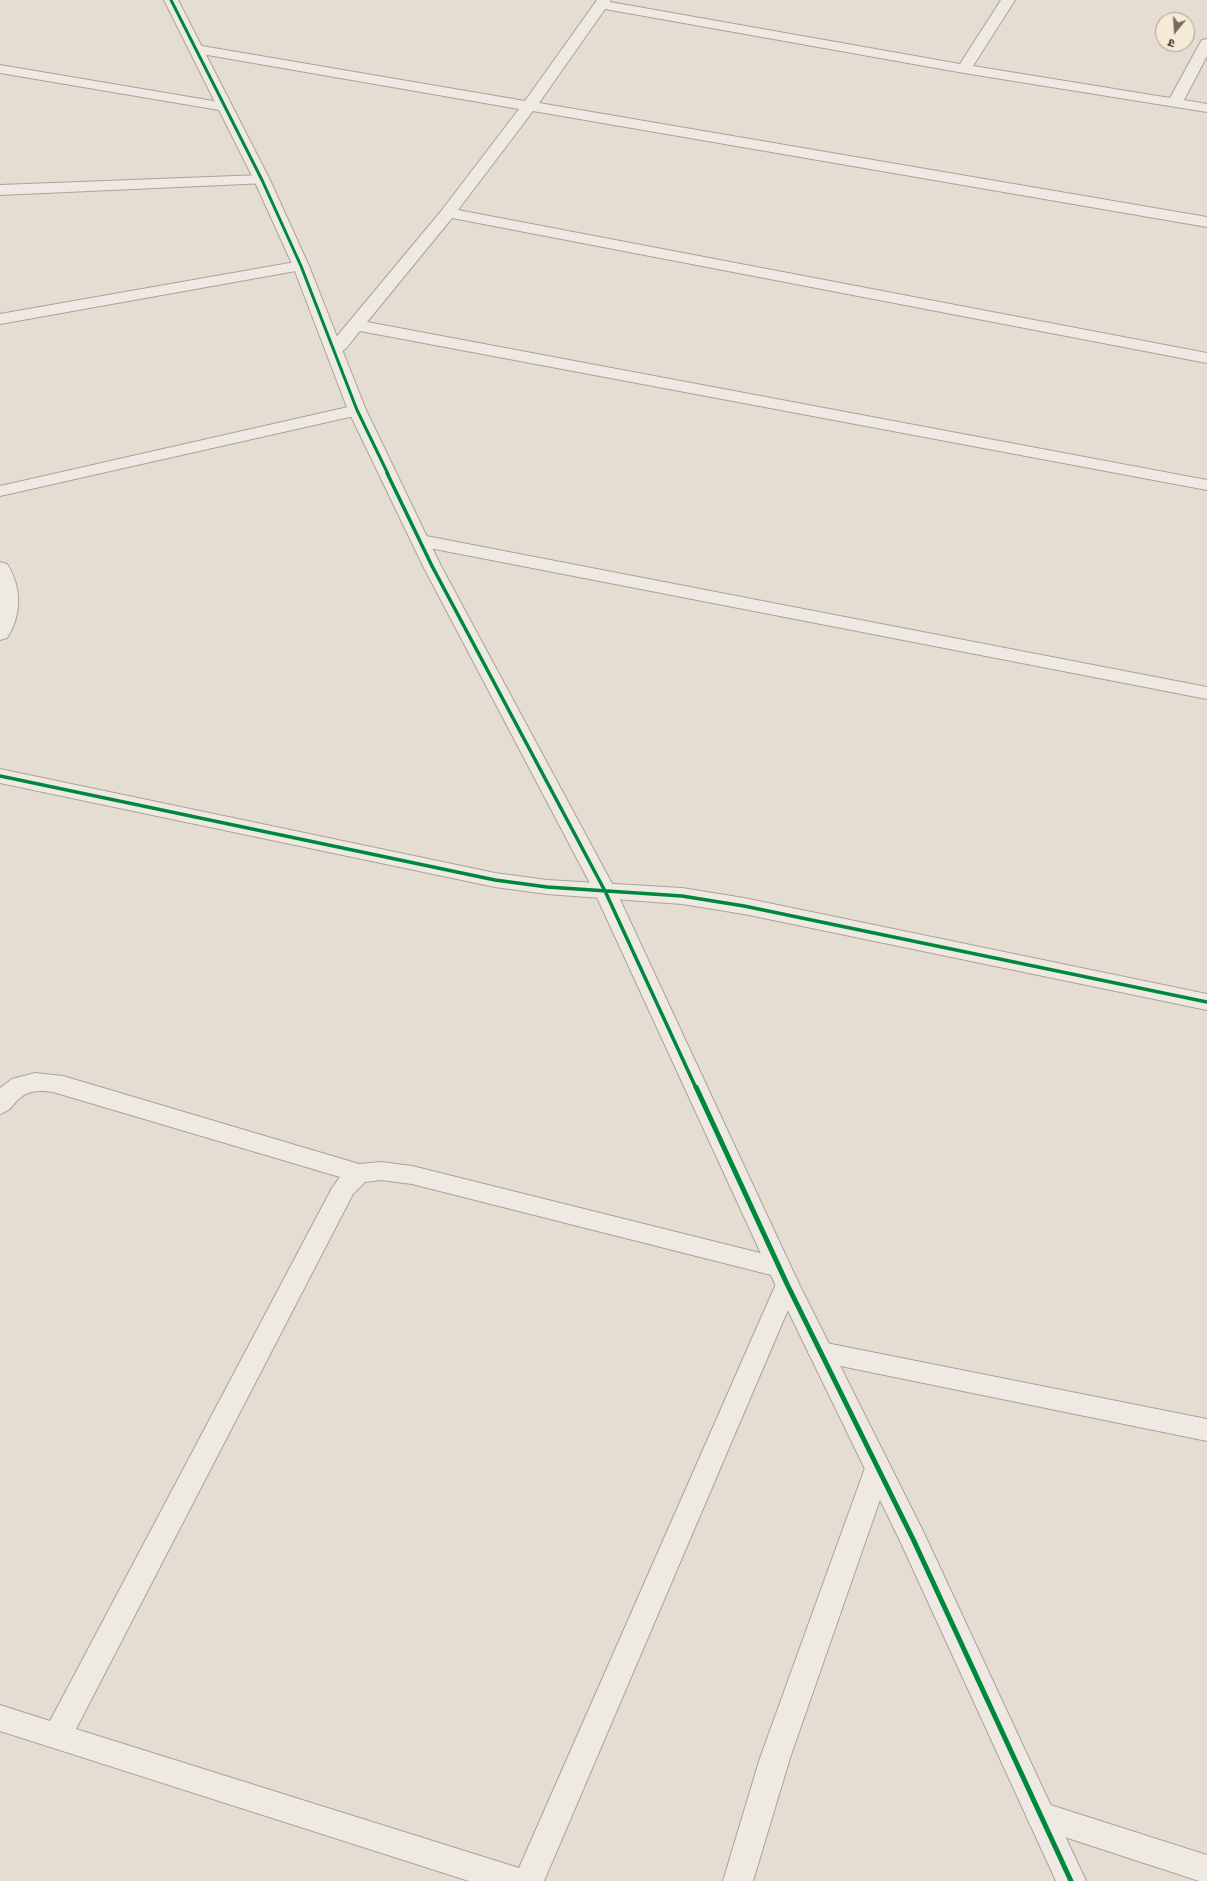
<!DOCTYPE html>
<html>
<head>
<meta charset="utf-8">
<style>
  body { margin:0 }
  #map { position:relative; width:1207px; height:1881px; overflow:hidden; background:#e5ddd1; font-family:"Roboto Serif","Noto Sans Devanagari",serif }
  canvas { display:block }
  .north { position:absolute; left:1155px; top:12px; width:40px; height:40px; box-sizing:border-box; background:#f5e9d8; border:1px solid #aa9d8f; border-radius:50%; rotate:198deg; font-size:11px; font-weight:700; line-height:16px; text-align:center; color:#3a2a21 }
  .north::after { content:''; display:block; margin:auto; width:14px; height:18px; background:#76695f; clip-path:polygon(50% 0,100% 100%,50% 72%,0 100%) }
</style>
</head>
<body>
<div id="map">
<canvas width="1207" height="1881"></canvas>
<div class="north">उ</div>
</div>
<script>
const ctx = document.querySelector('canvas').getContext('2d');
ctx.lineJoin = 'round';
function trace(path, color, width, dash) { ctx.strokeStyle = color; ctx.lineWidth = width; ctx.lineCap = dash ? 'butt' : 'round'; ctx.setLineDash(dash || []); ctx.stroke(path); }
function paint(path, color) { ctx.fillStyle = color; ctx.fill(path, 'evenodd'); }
const minor = new Path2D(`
  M597,0h14l-1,2 350,62 41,-64h14l-42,66 197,32 30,-55 2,-3 5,-1v17l-23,44 23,4v8l-243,-39 -359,-64 -66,94 668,114v10l-674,-116 -75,99 749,143v10l-755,-145 -85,104 840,158v10l-847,-159c-9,10 -17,27 -32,24l-2,-4 2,-4 114,-137 77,-101 -323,-56 -5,-1 -2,-3 2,-3 5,-1 329,56z
  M0,65l225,38 5,1 2,3 -2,3 -5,1 -225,-38z
  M262,175l5,2 3,3 -3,3 -267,12v-10z
  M301,261l6,2 2,3 -2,3 -307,55v-10z
  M357,405l6,1 3,4 -3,4 -363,82v-10z
  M421,535l786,152v12l-793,-154 -2,-4 2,-4z
  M0,562l7,2c15,23 15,51 0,74l-7,2z
  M0,769l495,104 52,7 135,8 62,10 463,96v16l-463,-96 -62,-10 -135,-10 -52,-7 -495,-104z
  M35,1073l28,3 296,88 22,-2 31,4 376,94 3,7 -4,7 9,3 3,7 -255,597h-75l-469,-150v-26l50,16 282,-533 8,-11 -287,-85c-16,-2 -27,-2 -38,11 -5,6 -7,8 -15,11v-26l12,-9zM381,1180l31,4 367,93 -260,591 -443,-139 277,-535 12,-12z
  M821,1342l386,77v22l-386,-79 -9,-3 -4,-7 4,-7z
  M878,1457l9,3 4,8 -101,290 -37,123h-30l37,-123 105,-290 4,-8z
  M1041,1802l166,53v26h-8l-168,-55 -5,-10 5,-10z`);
const tertiary = new Path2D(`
  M164,0h14l92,180 39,86 57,144 75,156 175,325 183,393 124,247 163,350h-30l-155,-338 -126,-259 -181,-393 -171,-325 -75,-156 -55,-144 -39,-86z`);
trace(minor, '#aba299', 2);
trace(tertiary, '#aba299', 2);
paint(minor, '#eee9e2');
paint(tertiary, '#eee9e2');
trace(new Path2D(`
  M171,0l91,180 39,86 56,144 31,64`), '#00873e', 3);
trace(new Path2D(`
  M387,473l45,93 173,325 91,197
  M0,776l495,104 52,7 135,9 62,10 463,96`), '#00873e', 3.5);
trace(new Path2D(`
  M696,1087l91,197 126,255 158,342`), '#00873e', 5);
</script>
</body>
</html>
